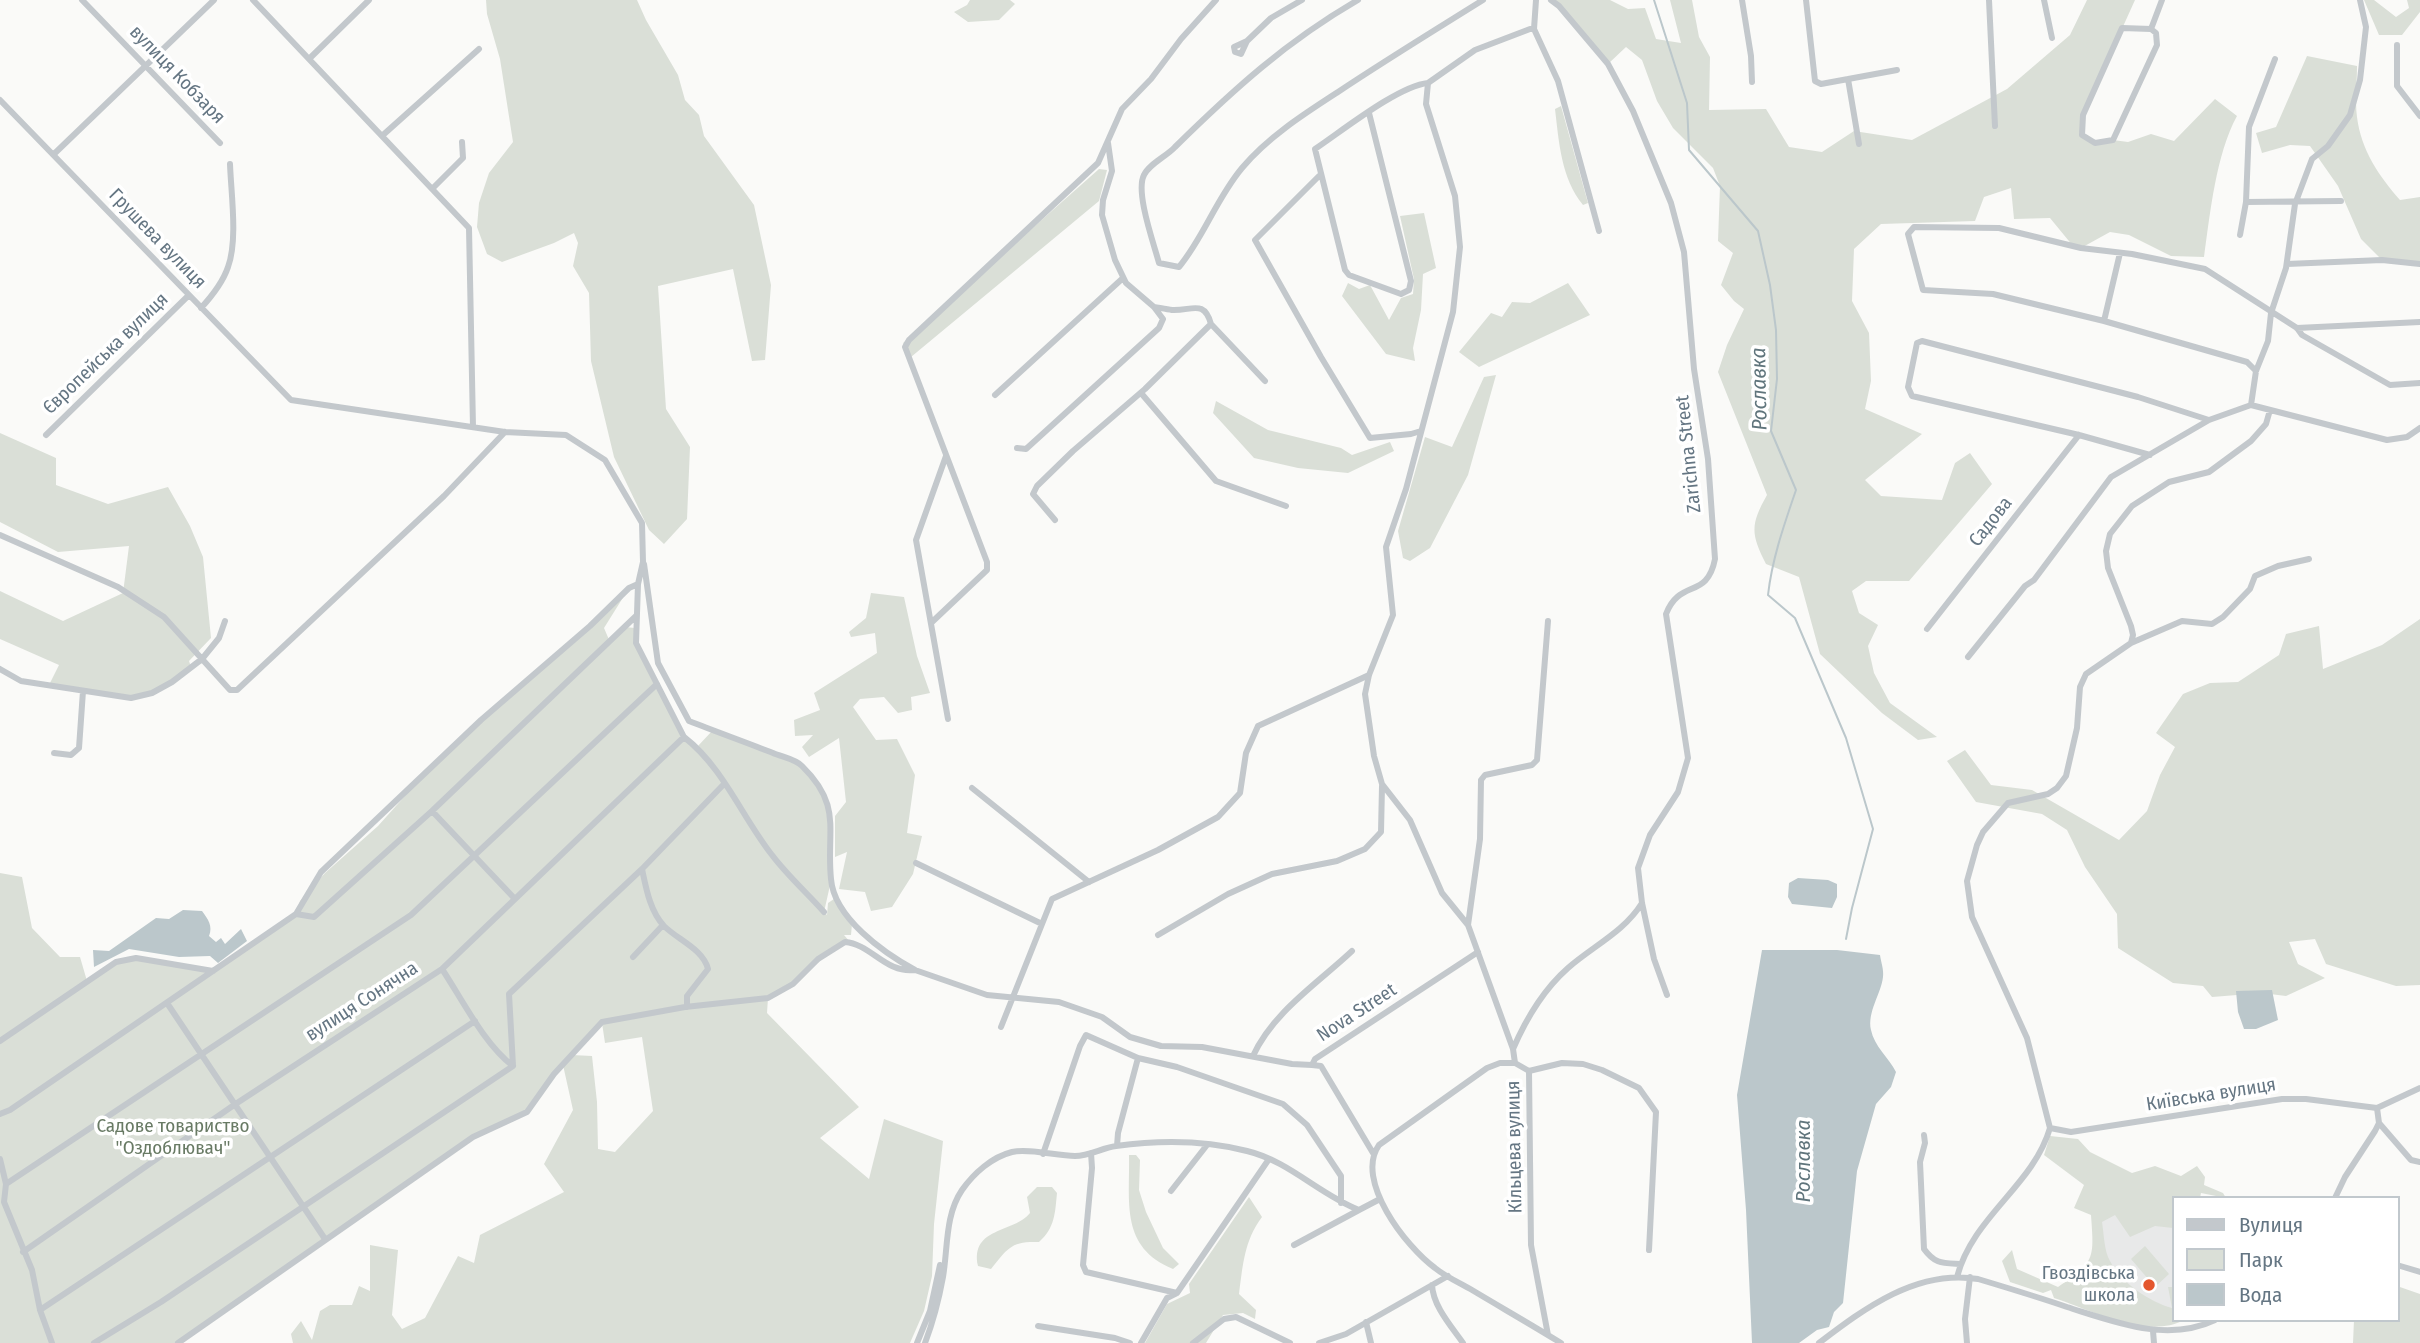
<!DOCTYPE html>
<html>
<head>
<meta charset="utf-8">
<style>
  body { margin:0 }
  #map { position:relative; width:2420px; height:1343px; overflow:hidden; background:#fafaf8; font-family:"Fira Sans Condensed",sans-serif }
  canvas { display:block }
  .legend { position:absolute; left:2172px; top:1196px; width:228px; height:126px; box-sizing:border-box; background:#fff; border:2px solid #c1c8cd; margin:0; padding:9px 12px; list-style:none; font-size:21px; color:#657683 }
  .legend li { display:flex; align-items:center; gap:14px; height:35px }
  .legend b { width:35px; border:2px solid #c1c8cd }
</style>
</head>
<body>
<div id="map">
<canvas width="2420" height="1343"></canvas>
<ul class="legend">
<li><b style="height:9px;background:#c3c8cc"></b>Вулиця</li>
<li><b style="height:19px;background:#dadfd7"></b>Парк</li>
<li><b style="height:19px;background:#bbc7cb"></b>Вода</li>
</ul>
</div>
<script>
const ctx = document.querySelector('canvas').getContext('2d');
ctx.lineJoin = 'round';
function paint(path, color) { ctx.fillStyle = color; ctx.fill(path, 'evenodd'); }
function trace(path, color, width, dash) { ctx.strokeStyle = color; ctx.lineWidth = width; ctx.lineCap = dash ? 'butt' : 'round'; ctx.setLineDash(dash || []); ctx.stroke(path); }
function drawText(font, color, halo, rows, align = 'center') {
  ctx.font = font + ' "Fira Sans Condensed",sans-serif'; ctx.lineWidth = 7; ctx.setLineDash([]); ctx.textBaseline = 'middle'; ctx.strokeStyle = halo; ctx.fillStyle = color; for (const [text, x, y, turn = 0] of rows) {
    ctx.save(); ctx.translate(x, y); ctx.rotate((+turn || 0) * Math.PI / 180); ctx.textAlign = isNaN(turn) ? turn : align; if (halo) ctx.strokeText(text, 0, 0); ctx.fillText(text, 0, 0); ctx.restore();
  }
}
paint(new Path2D(`
  M2094,1197l79,14v106l-16,5 -60,-70z`), '#e8e9e9');
paint(new Path2D(`
  M486,0h151l9,20 32,55 7,25 14,15 5,21 50,69 17,80 -6,75 -13,1 -19,-92 -75,17 8,123 24,38 -3,72 -23,25 -15,-14 -35,-73 -23,-96 -2,-68 -16,-27 5,-23 -4,-10 -20,10 -52,19 -15,-8 -10,-27 2,-24 10,-30 24,-31 -13,-83 -13,-45z
  M970,0h40l5,4 -16,16 -31,2 -14,-10 13,-7z
  M1551,0h59l18,9 17,-1 11,31 25,4 -11,-43h22l7,37 11,20 -1,53 57,-1 23,38 33,5 32,-21 58,9 95,-51 63,-54 17,-35h48l-52,115 -1,20 13,8 18,-3 15,2 23,-8 23,7 41,-42 22,17c-21,38 -27,98 -33,141l-33,-1 -42,-21 -19,-3 -29,16 -8,-2 -23,-28 -36,1 -3,-31 -27,9 -9,24 -94,3 -27,25 -2,52 17,32 2,48 -6,28 57,25 -57,46 16,16 61,4 13,-37 15,-10 22,31 -83,97h-43l-14,10 7,22 19,12 -10,21 6,27 16,30 47,34 -19,3 -36,-27 -62,-59 -21,-77 -33,-13c-15,-30 -16,-39 1,-69l-49,-123 9,-27 17,-36 -10,-8 -13,-16 12,-32 -15,-12 2,-55 -7,-18 -40,-40 -16,-27 -15,-41 -16,-13 -18,17z
  M2364,0h10l22,17 13,-9 -2,-8h13v12l-18,23h-23z
  M2307,56l50,10c0,17 -2,35 0,51 4,33 22,59 43,83l20,-3v67l-38,-4 -21,-21 -23,-53 -28,-40 -20,-1 -28,8 -6,-20 20,-6z
  M1561,106l27,97 -5,2c-22,-27 -24,-63 -28,-96z
  M1099,169l8,1 -8,31 -188,156 -8,-14z
  M1424,213l12,55 -13,6 -2,36 -8,38 2,13 -29,-7 -44,-58 6,-13 11,6 11,-4 19,35 12,-22 12,-4 1,-15 -14,-63z
  M1568,283l22,32 -111,52 -20,-15 32,-39 11,4 10,-15 18,1z
  M1496,375l-28,100 -38,73 -20,13 -7,-3 -5,-27 27,-94 27,10 32,-70z
  M1216,401l52,29 73,18 11,7 38,-13 4,9 -46,22 -50,-5 -44,-10 -41,-45z
  M0,433l56,25v27l52,19 60,-17 22,39 13,31 8,81 -22,23 2,6 -19,15 -32,15 -91,-12 10,-20 -59,-26v-48l63,30 60,-28 6,-47 -71,6 -58,-30z
  M629,588l-25,40 6,14 15,-15 10,1 1,15 48,94 13,10 16,-17 87,33 25,30 7,32 -1,56 -7,31 3,3 1,-12 6,-4 18,25 -1,11h-7l6,7 -10,2 -47,40 -25,14 -1,15 92,94 -39,31 49,41 15,-60 59,22 -9,83 -2,52 -8,35 -14,32h-617l-2,-9 10,-13 11,19 8,-29 10,-6h22l7,-19 11,5v-46l28,5 -6,65 10,14 23,-11 33,-62 16,7 6,-28 84,-43 -20,-28 29,-54 -10,-45 -36,47 -54,25 -295,206h-178v-470l22,4 10,51 28,29h20l7,24 29,-19 20,-4 77,13 83,-57 4,-13 25,-28 53,-47 44,-49zM602,1023l3,20 37,-6 11,74 -38,41 -17,-3 -1,-47 -5,-46 -20,-1z
  M871,593l33,4 13,59 13,37 -19,4 1,13 -14,3 -14,-16 -24,2 -7,8 23,33 21,-1 18,36 -8,58 15,3 -9,38 -21,33 -21,4 -6,-19 -26,-3 8,-37 -12,5v-41l11,-14 -7,-64 -30,19 -7,-10 11,-12 -18,1 -1,-16 26,-10 -6,-17 63,-40 -2,-20 -24,4 -2,-5 17,-14z
  M2420,619v366l-24,1 -70,-22 -11,-25 -26,3 9,22 27,14 -39,18 -24,-3 -50,4 -9,-11 -30,-3 -55,-35 -1,-34 -32,-47 -18,-37 -25,-16 -66,-12 -29,-41 18,-11 26,35 41,5 87,50 28,-29 13,-36 15,-28 -19,-14 27,-39 27,-11 28,-1 41,-27 7,-21 33,-8 4,43 59,-24z
  M2050,1136l28,3 12,13 42,21 23,-7 26,10 16,-10 8,11 -1,8 19,8 3,5 -25,-5 -1,5h-27v30l-18,-2 -25,11 -15,-22 -13,7c2,12 2,29 8,39 11,22 40,41 62,47l-4,-21h5v33h11c-37,20 -93,-10 -130,-22l-3,-8 -8,3 -33,-11 -8,-21 10,-11 5,19 41,18c38,-25 36,-29 33,-72l-17,-7 10,-23 -40,-30z
  M1129,1155h7l4,5 -1,30 7,22 17,36 16,16 -6,5c-53,-22 -43,-66 -44,-114z
  M1037,1187h15l5,6c-2,20 -2,35 -18,49 -28,-1 -31,6 -48,27l-13,-3c-8,-39 36,-33 52,-53l-3,-16z
  M1249,1197l13,20c-18,24 -19,48 -23,77l17,16 -1,9 -12,-6 -20,2 -17,28h-61l22,-39 23,-11 -1,-9z
  M2145,1246l24,28 -14,13 -24,-28z
  M2397,1286l23,8v49h-67l1,-23h43z`), '#dadfd7');
paint(new Path2D(`
  M1798,878l30,2 9,4v13l-5,11 -40,-4 -4,-7 1,-14z
  M183,910l19,1c6,8 11,15 7,25l7,6 5,-4 4,6 16,-15 6,12 -29,22 -8,-7 -31,1 -50,-8 -35,18 -1,-17 16,1 47,-33 13,1z
  M1762,950h75l43,5c1,7 4,15 3,22 -2,17 -16,35 -12,53 3,16 18,28 25,42l-5,15 -15,17 -19,67 -14,132 -9,9 -5,15 -12,3 -18,13h-47l-6,-133 -9,-115z
  M2272,990l6,30 -22,9h-12l-6,-17 -2,-21z`), '#bbc7cb');
trace(new Path2D(`
  M1654,0l33,103 2,47 69,81 12,54 6,45 1,49 -6,52 25,59c-12,35 -24,69 -28,105l27,23 51,120 27,91 -21,79 -6,31`), '#bbc7cb', 2);
trace(new Path2D(`
  M82,0l138,143
  M253,0l216,228 4,199
  M1358,0c-71,41 -124,89 -183,147 -8,9 -26,17 -31,28 -9,17 10,69 15,88l20,4c25,-30 37,-68 63,-99 26,-31 62,-54 96,-76 48,-32 97,-62 145,-92
  M1551,0l8,6 49,58 25,47 38,92 13,49 10,117 14,90 7,100c-8,41 -35,19 -49,55l22,144 -10,34 -28,43 -12,33 4,35 12,56 13,36
  M1742,0l9,56 1,26
  M1806,0l9,81 6,3 76,-14
  M1989,0l6,126
  M2044,0l8,38
  M2122,28l29,1 5,4 1,12 -44,95 -18,3 -13,-8 1,-20z
  M1534,29l24,52 41,150
  M2151,29l11,-29
  M1247,41l-6,13 -6,-2 -1,-5 13,-6 24,-23 31,-18
  M2397,45v41l23,30
  M309,59l60,-59
  M1848,79l11,65
  M0,100l291,300 214,32 61,3 39,25 37,63 1,39 -5,22 -2,59 48,94c39,30 58,80 88,118 15,20 35,38 52,57
  M1369,113l42,168 -2,9 -8,4 -52,-19 -4,-5 -30,-121c27,-18 83,-63 113,-66
  M383,135l96,-86
  M54,154l160,-154
  M1321,174l-66,66 66,117 49,81 41,-4 10,-3
  M432,189l31,-31 -1,-16
  M2246,202l3,-75 26,-68
  M2240,235l6,-33 95,-1
  M2287,264l95,-4 38,4
  M201,308c11,-12 22,-26 27,-41 10,-27 3,-74 2,-103
  M2104,321l16,-68
  M1211,324l54,57
  M2297,328l123,-6
  M2256,371l-9,-9 -143,-41 -111,-27 -70,-4 -15,-56 6,-7 85,1 82,20 51,6 73,15 92,59 5,7 88,50 30,-2
  M1141,393l75,88 70,25
  M995,395l128,-117
  M2251,405l136,35 20,-3 13,-9
  M46,435l143,-140
  M1017,448l9,1 133,-121 4,-9 -9,-12 -28,-24 -11,-23 -13,-45 1,-15 9,-29 -4,-28
  M2150,455l-71,-20 -167,-39 -4,-9 9,-44 5,-2 216,56 71,23
  M946,456l-30,84 32,179
  M1055,520l-22,-26 4,-8 36,-35 72,-62 66,-65c-7,-25 -19,-13 -39,-14 -5,-1 -12,-2 -18,-3
  M0,535l118,52 46,30 38,42 17,-21 6,-17
  M644,564l14,99 31,58c28,11 56,21 84,32 9,4 22,6 29,13 41,40 24,64 29,113 3,39 53,74 84,91
  M931,623l56,-53v-8l-82,-215 4,-7 189,-177 24,-54 29,-30 30,-40 35,-39
  M1927,629l152,-194
  M2131,643l2,-8 -2,-9 -23,-58 -2,-17 4,-17 22,-28 37,-24 40,-10 42,-31 15,-17 4,-14
  M1968,657l57,-71 9,-6 77,-103 98,-57 42,-15 5,-34 12,-30 3,-28 15,-45 9,-64 17,-45 16,-13 22,-31 10,-35 6,-53 -6,-27
  M0,669l21,12 110,17 21,-5 20,-11 30,-23 28,31h7l207,-194 61,-64
  M54,753l17,2 8,-7 4,-57
  M972,788l117,94
  M432,811l83,88
  M916,863l126,61
  M642,869c4,19 8,42 22,57 14,14 39,23 44,43l-21,27v11
  M296,914l25,-42 160,-152 109,-94 39,-38 9,-4
  M1468,925l12,-86 1,-59 4,-5 47,-10 5,-5 11,-139
  M1158,935l70,-41 44,-20 65,-13 28,-12 16,-17 1,-46
  M633,957l30,-32
  M442,969c20,30 42,75 71,97
  M167,1003l158,236
  M1001,1027l51,-128 106,-49 60,-33 22,-24 6,-40 12,-27 111,-51
  M0,1041l116,-79 20,-4 77,13
  M1513,1049c13,-30 30,-59 55,-81 25,-22 56,-36 74,-65
  M1253,1056c20,-44 65,-73 99,-105
  M1515,1063h-15l-13,5 -108,77c-25,35 27,102 56,123 11,9 25,15 37,22 30,18 60,35 89,53
  M1529,1071l-14,-8 -2,-14 -45,-124 -26,-32 -32,-73 -28,-36 -8,-28 -9,-62 4,-19 24,-60 -7,-68 20,-58 47,-177 7,-65 -5,-51 -29,-92 2,-21 47,-33 55,-21h4l2,-29
  M1529,1071l33,-8 21,1 19,6 37,18 17,24 -7,138
  M1529,1071l2,174 17,90
  M0,1114l10,-4 286,-196 18,3 118,-106 204,-195
  M2379,1123l32,37 9,2
  M2050,1128l21,4 211,-33h24l71,9 43,-20
  M1924,1135l1,8 -5,19 4,87c11,15 18,14 36,15
  M1117,1146l1,-13 20,-75
  M1091,1153l1,15 -9,97 3,7 91,21 92,-134
  M1373,1153l-52,-87 -9,-1 3,-6 163,-107
  M1043,1154l37,-108 6,-11 52,23 39,9 106,37 24,21 34,51v27
  M0,1159l6,25 -2,18 28,68 8,40 12,33
  M6,1184l405,-269 246,-231
  M1171,1191l36,-46
  M2335,1198l10,-21 30,-46 4,-8 -2,-15
  M1294,1245l65,-35
  M23,1252l211,-147 208,-136 242,-232
  M2397,1265l23,7
  M1957,1277c16,-61 76,-91 93,-149l-23,-90 -55,-121 -5,-36 10,-36 6,-13 25,-29 40,-9 9,-6 9,-12 11,-48 3,-41 6,-13 45,-31 51,-22 30,3 11,-7 27,-28 5,-13 23,-10 31,-7
  M1432,1285c1,21 19,41 31,58
  M40,1310l435,-289
  M1366,1322l5,21
  M1038,1326l77,12 15,5
  M2153,1331l1,12
  M94,1343l67,-41 352,-236 -4,-72 133,-125 82,-85
  M178,1343l295,-206 54,-25 27,-38 48,-52 83,-15 83,-9 25,-14 25,-25 27,-17c26,2 41,32 70,28l72,25 72,7 43,15 28,20 31,9 41,1 90,17 20,1
  M917,1343l13,-32 10,-46
  M925,1343c8,-21 14,-44 18,-66 5,-30 2,-62 19,-87 12,-17 30,-33 50,-38 16,-4 45,4 63,4 14,0 27,-8 41,-10 44,-6 88,-6 131,5 42,10 73,44 112,59l21,-11
  M1141,1343l26,-45 10,-5
  M1193,1343l31,-24 12,-2 54,26
  M1319,1343l27,-9 102,-58
  M1819,1343c46,-35 98,-74 159,-64 30,9 60,18 89,28 48,15 100,36 148,13
  M1967,1343l-2,-24 5,-42`), '#c3c8cc', 6);
for (const [x, y, r, color] of [
  [2149,1285,7,"#e4572e"]
]) { const dot = new Path2D(); dot.arc(x, y, r, 0, 2 * Math.PI); ctx.fillStyle = color; ctx.fill(dot); trace(dot, '#fff', 2.5); }
drawText('19px', '#657683', '#fff', [
  ["вулиця Кобзаря",177,75,46],
  ["Грушева вулиця",157,239,46],
  ["Європейська вулиця",106,354,-44],
  ["Zarichna Street",1689,454,-96],
  ["Садова",1991,522,-52],
  ["вулиця Сонячна",362,1002,-33],
  ["Nova Street",1357,1013,-33],
  ["Київська вулиця",2211,1095,-9],
  ["Кільцева вулиця",1515,1147,-91]
]);
drawText('19px', '#687a64', '#fff', [
  ["Садове товариство",173,1127],
  ["\"Оздоблювач\"",173,1149]
]);
drawText('19px', '#657683', '#fff', [
  ["Гвоздівська",2135,1274],
  ["школа",2135,1296]
], 'right');
drawText('italic 21px', '#60757c', '#fff', [
  ["Рославка",1760,389,-91],
  ["Рославка",1804,1161,-90]
]);
</script>
</body>
</html>
